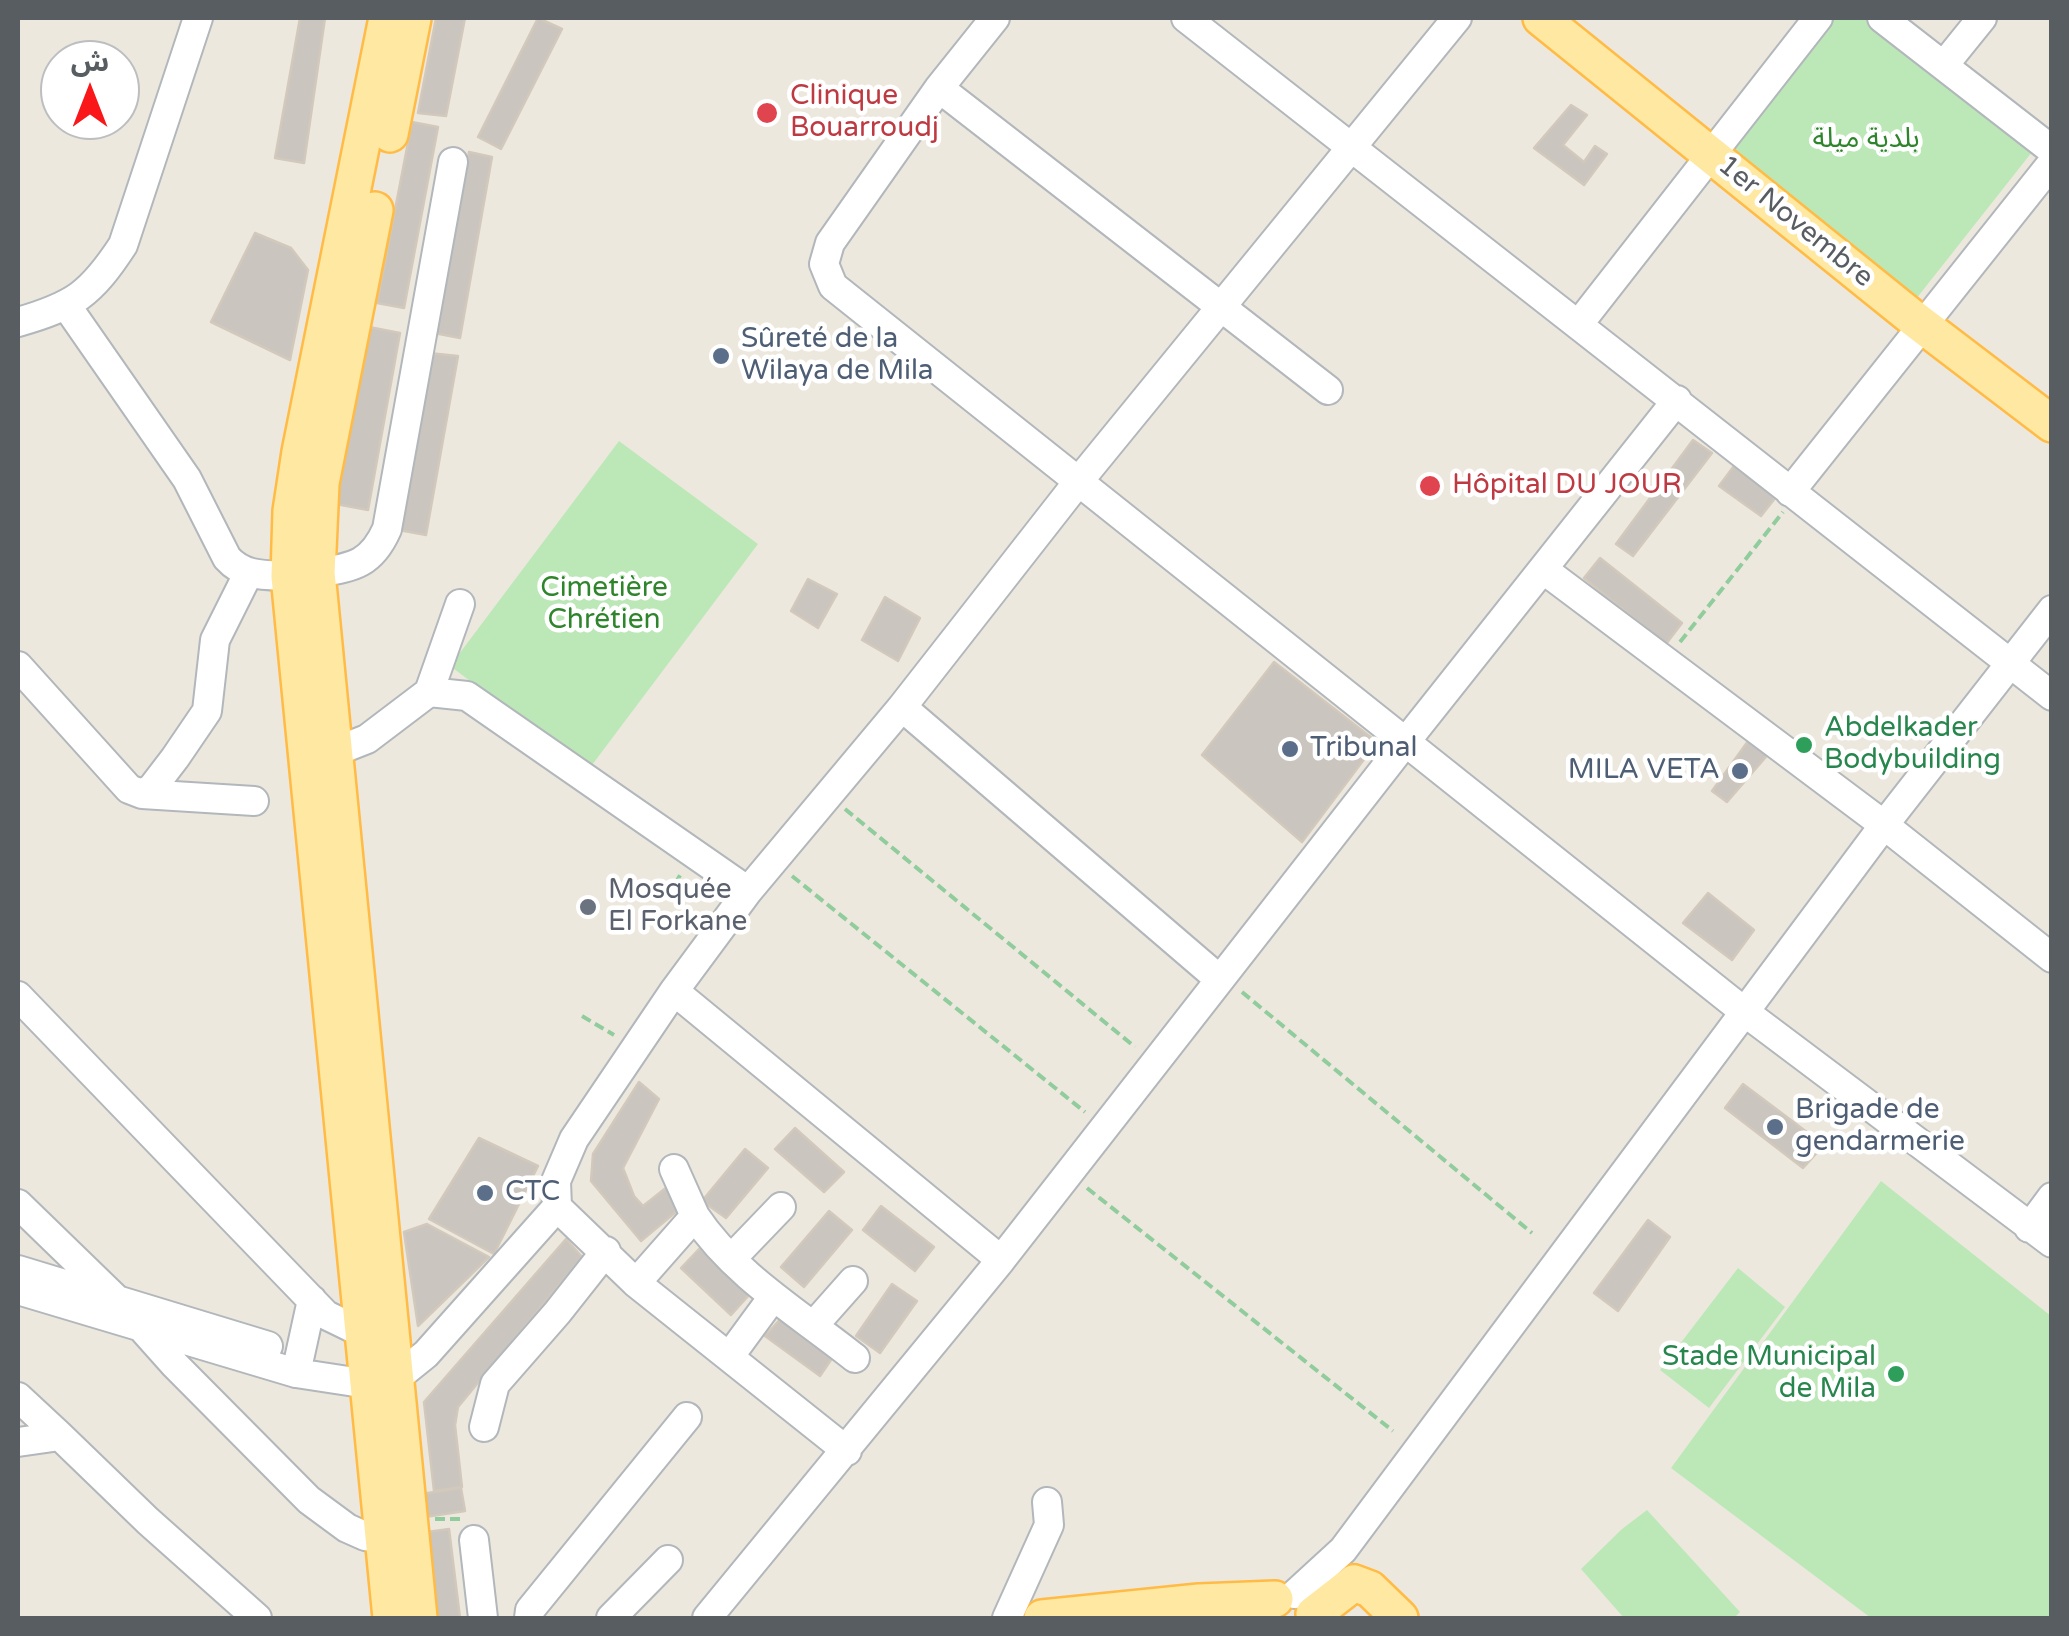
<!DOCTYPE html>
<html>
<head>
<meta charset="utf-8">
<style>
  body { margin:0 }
  #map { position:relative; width:2069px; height:1636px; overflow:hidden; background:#ede8de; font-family:"Varela Round","Noto Sans Arabic",sans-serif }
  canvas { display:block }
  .frame { position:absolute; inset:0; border:20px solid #585d62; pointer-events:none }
  .north { position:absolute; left:40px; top:40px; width:100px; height:100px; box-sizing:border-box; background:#fff; border:2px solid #bcbec0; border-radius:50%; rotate:0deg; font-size:28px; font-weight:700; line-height:40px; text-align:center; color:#585d62 }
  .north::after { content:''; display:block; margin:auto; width:35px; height:45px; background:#fa1719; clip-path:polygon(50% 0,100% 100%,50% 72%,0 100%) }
</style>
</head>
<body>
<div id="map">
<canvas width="2069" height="1636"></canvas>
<div class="frame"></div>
<div class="north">ش</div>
</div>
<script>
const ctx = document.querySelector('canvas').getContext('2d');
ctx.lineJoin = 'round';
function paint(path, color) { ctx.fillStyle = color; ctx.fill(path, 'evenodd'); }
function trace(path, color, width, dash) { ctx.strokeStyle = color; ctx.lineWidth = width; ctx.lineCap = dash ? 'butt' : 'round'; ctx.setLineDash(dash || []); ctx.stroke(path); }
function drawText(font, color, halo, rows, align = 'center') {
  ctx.font = font + ' "Varela Round","Noto Sans Arabic",sans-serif'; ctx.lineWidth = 9; ctx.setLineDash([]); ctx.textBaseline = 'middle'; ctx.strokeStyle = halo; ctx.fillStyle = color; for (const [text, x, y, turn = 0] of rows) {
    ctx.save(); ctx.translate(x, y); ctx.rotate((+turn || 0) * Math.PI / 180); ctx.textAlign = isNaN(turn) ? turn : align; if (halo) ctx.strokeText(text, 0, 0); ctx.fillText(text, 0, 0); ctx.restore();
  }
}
paint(new Path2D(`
  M1819,18h47l166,134 -116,147 -198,-154z
  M619,441l139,103 -169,225 -139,-103z
  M1881,1181l170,135v302h-180l-200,-150z
  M1738,1268l47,39 -76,101 -49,-38z
  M1647,1510l93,102 -6,6h-110l-43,-49 41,-40z`), '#bce8b8');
const building = new Path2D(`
  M300,18h25l-21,145 -29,-5z
  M436,18h29l-19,98 -28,-3z
  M538,18l24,11 -61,120 -23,-12z
  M1571,105l16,10 -24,30 21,17 11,-16 12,8 -23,31 -50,-37z
  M412,122l26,5 -34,181 -27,-5z
  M469,152l23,5 -32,181 -26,-5z
  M255,233l36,15 17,22 -18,90 -79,-38z
  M369,327l31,6 -32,177 -32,-6z
  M429,353l29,3 -32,179 -27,-5z
  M1693,440l19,13 -79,103 -17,-12z
  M1734,466l42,31 -15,19 -42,-30z
  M1600,558l82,65 -16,21 -82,-66z
  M808,579l29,15 -19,34 -27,-17z
  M885,597l35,21 -22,43 -36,-21z
  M1274,662l103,80 -75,100 -100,-87z
  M1751,737l20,14 -44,51 -15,-11z
  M1708,893l46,37 -22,30 -49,-37z
  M639,1082l20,17 -36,69 11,28 9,10 24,-19 16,19 -42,35 -50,-60 2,-27z
  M1743,1084l81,61 -21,23 -78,-60z
  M795,1128l49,44 -20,20 -49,-43z
  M479,1138l59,28 -44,88 -65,-35z
  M745,1149l23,19 -42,50 -24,-17z
  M881,1206l53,41 -19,24 -52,-41z
  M829,1211l23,19 -48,57 -23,-20z
  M1648,1220l22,17 -52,74 -24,-18z
  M427,1224l62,33 -71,69 -14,-94z
  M566,1239l16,18 -124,150 -3,18 7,62 -28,4 -10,-89z
  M700,1248l50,46 -19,21 -50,-47z
  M892,1284l25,17 -37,52 -24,-17z
  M784,1315l51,39 -15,22 -55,-40z
  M461,1488l4,23 -40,6 -4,-23z
  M449,1529l11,89h-29l-11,-85z`);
paint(building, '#cac5be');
trace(building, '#d2c9bc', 2.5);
const minor = new Path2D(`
  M995,18l-56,70 -109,155 -6,21 9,22 913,727 306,230
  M1186,18l866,678
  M1882,18l170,132
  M1944,65l38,-47
  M939,88l389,302
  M66,305l121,174 40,79c17,19 38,17 62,18
  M18,322c56,-16 73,-28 105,-77l75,-227
  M1578,325l240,-307
  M1790,492l262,-329
  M1544,570l340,255 168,133
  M317,573c36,-6 54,-8 70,-44l66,-367
  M18,666l111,123 13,5 10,-6 23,-30 32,-47 8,-71 33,-66
  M429,692l31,-88
  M902,707l317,272
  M334,752l33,-13 62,-47 38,4 281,195
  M142,794l112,7
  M674,991l327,269
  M18,996l308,319 39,19
  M18,1204l99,96 58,65 134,135 38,28 18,8 18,2
  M557,1207l79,76 211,168
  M695,1216c39,59 105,98 160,142
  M2029,1228l23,-31
  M732,1258l49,-51
  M18,1270l250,76
  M636,1283l59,-67 -21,-47
  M18,1290l278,83 72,11 27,-5 31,-25 131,-147 -1,-26 18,-42 100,-148 74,-100 154,-184 176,-225 379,-464
  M814,1325l39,-44
  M729,1357l44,-60
  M296,1373l16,-73
  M18,1397l42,39
  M484,1427l11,-43 62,-71 49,-62
  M18,1442l42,-6 88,85 109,97
  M474,1540l9,78
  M1295,1594l48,-44 541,-725 168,-215
  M529,1618l1,-8 157,-193
  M611,1618l57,-58
  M707,1618l294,-358 406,-520 270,-340
  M1007,1618l42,-93 -2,-23`);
const major = new Path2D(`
  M387,18l-87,434 -9,59 -2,65 102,1042
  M1541,18l372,300 139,106
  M390,134l23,-116
  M375,210l-54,273 -4,90 102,1045
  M1314,1614l40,-31 16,6 30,29
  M1042,1618l157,-16 76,-3`);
trace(minor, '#b2b7bb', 32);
trace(major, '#ffbb45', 40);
trace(new Path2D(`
  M1680,642l103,-130
  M845,809l290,238
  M792,876l293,236
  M675,884l7,-12
  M1242,992l290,241
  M582,1016l32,19
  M1087,1188l306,243
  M435,1519h25`), '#91cc9d', 4, [10, 5]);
trace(minor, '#fff', 28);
trace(major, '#ffe8a1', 35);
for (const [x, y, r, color] of [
  [767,113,12,"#e0444e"],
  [721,356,10,"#5c6f8a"],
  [1430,486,12,"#e0444e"],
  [1804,745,10,"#2e9e5b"],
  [1290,749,10,"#5c6f8a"],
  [1740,771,10,"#5c6f8a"],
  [588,907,10,"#6b7280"],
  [1775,1127,10,"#5c6f8a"],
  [485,1193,10,"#5c6f8a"],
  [1896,1374,10,"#2e9e5b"]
]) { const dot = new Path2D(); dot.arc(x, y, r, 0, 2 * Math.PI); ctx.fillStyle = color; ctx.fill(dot); trace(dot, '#fff', 4); }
drawText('28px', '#be3a42', '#fff', [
  ["Clinique",790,97],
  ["Bouarroudj",790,129],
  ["Hôpital DU JOUR",1452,486]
], 'left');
drawText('28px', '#2f852c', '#fff', [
  ["بلدية ميلة",1866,140],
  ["Cimetière",604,589],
  ["Chrétien",604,621]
]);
drawText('28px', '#585d62', '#fff', [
  ["1er Novembre",1795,222,39]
]);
drawText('28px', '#4e5e75', '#fff', [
  ["Sûreté de la",741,340],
  ["Wilaya de Mila",741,372],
  ["Tribunal",1310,749],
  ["MILA VETA",1720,771,"right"],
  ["Brigade de",1795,1111],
  ["gendarmerie",1795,1143],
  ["CTC",505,1193]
], 'left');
drawText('28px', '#27864d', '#fff', [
  ["Abdelkader",1824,729],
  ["Bodybuilding",1824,761],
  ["Stade Municipal",1876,1358,"right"],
  ["de Mila",1876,1390,"right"]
], 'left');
drawText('28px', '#5b616d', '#fff', [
  ["Mosquée",608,891],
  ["El Forkane",608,923]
], 'left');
</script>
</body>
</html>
